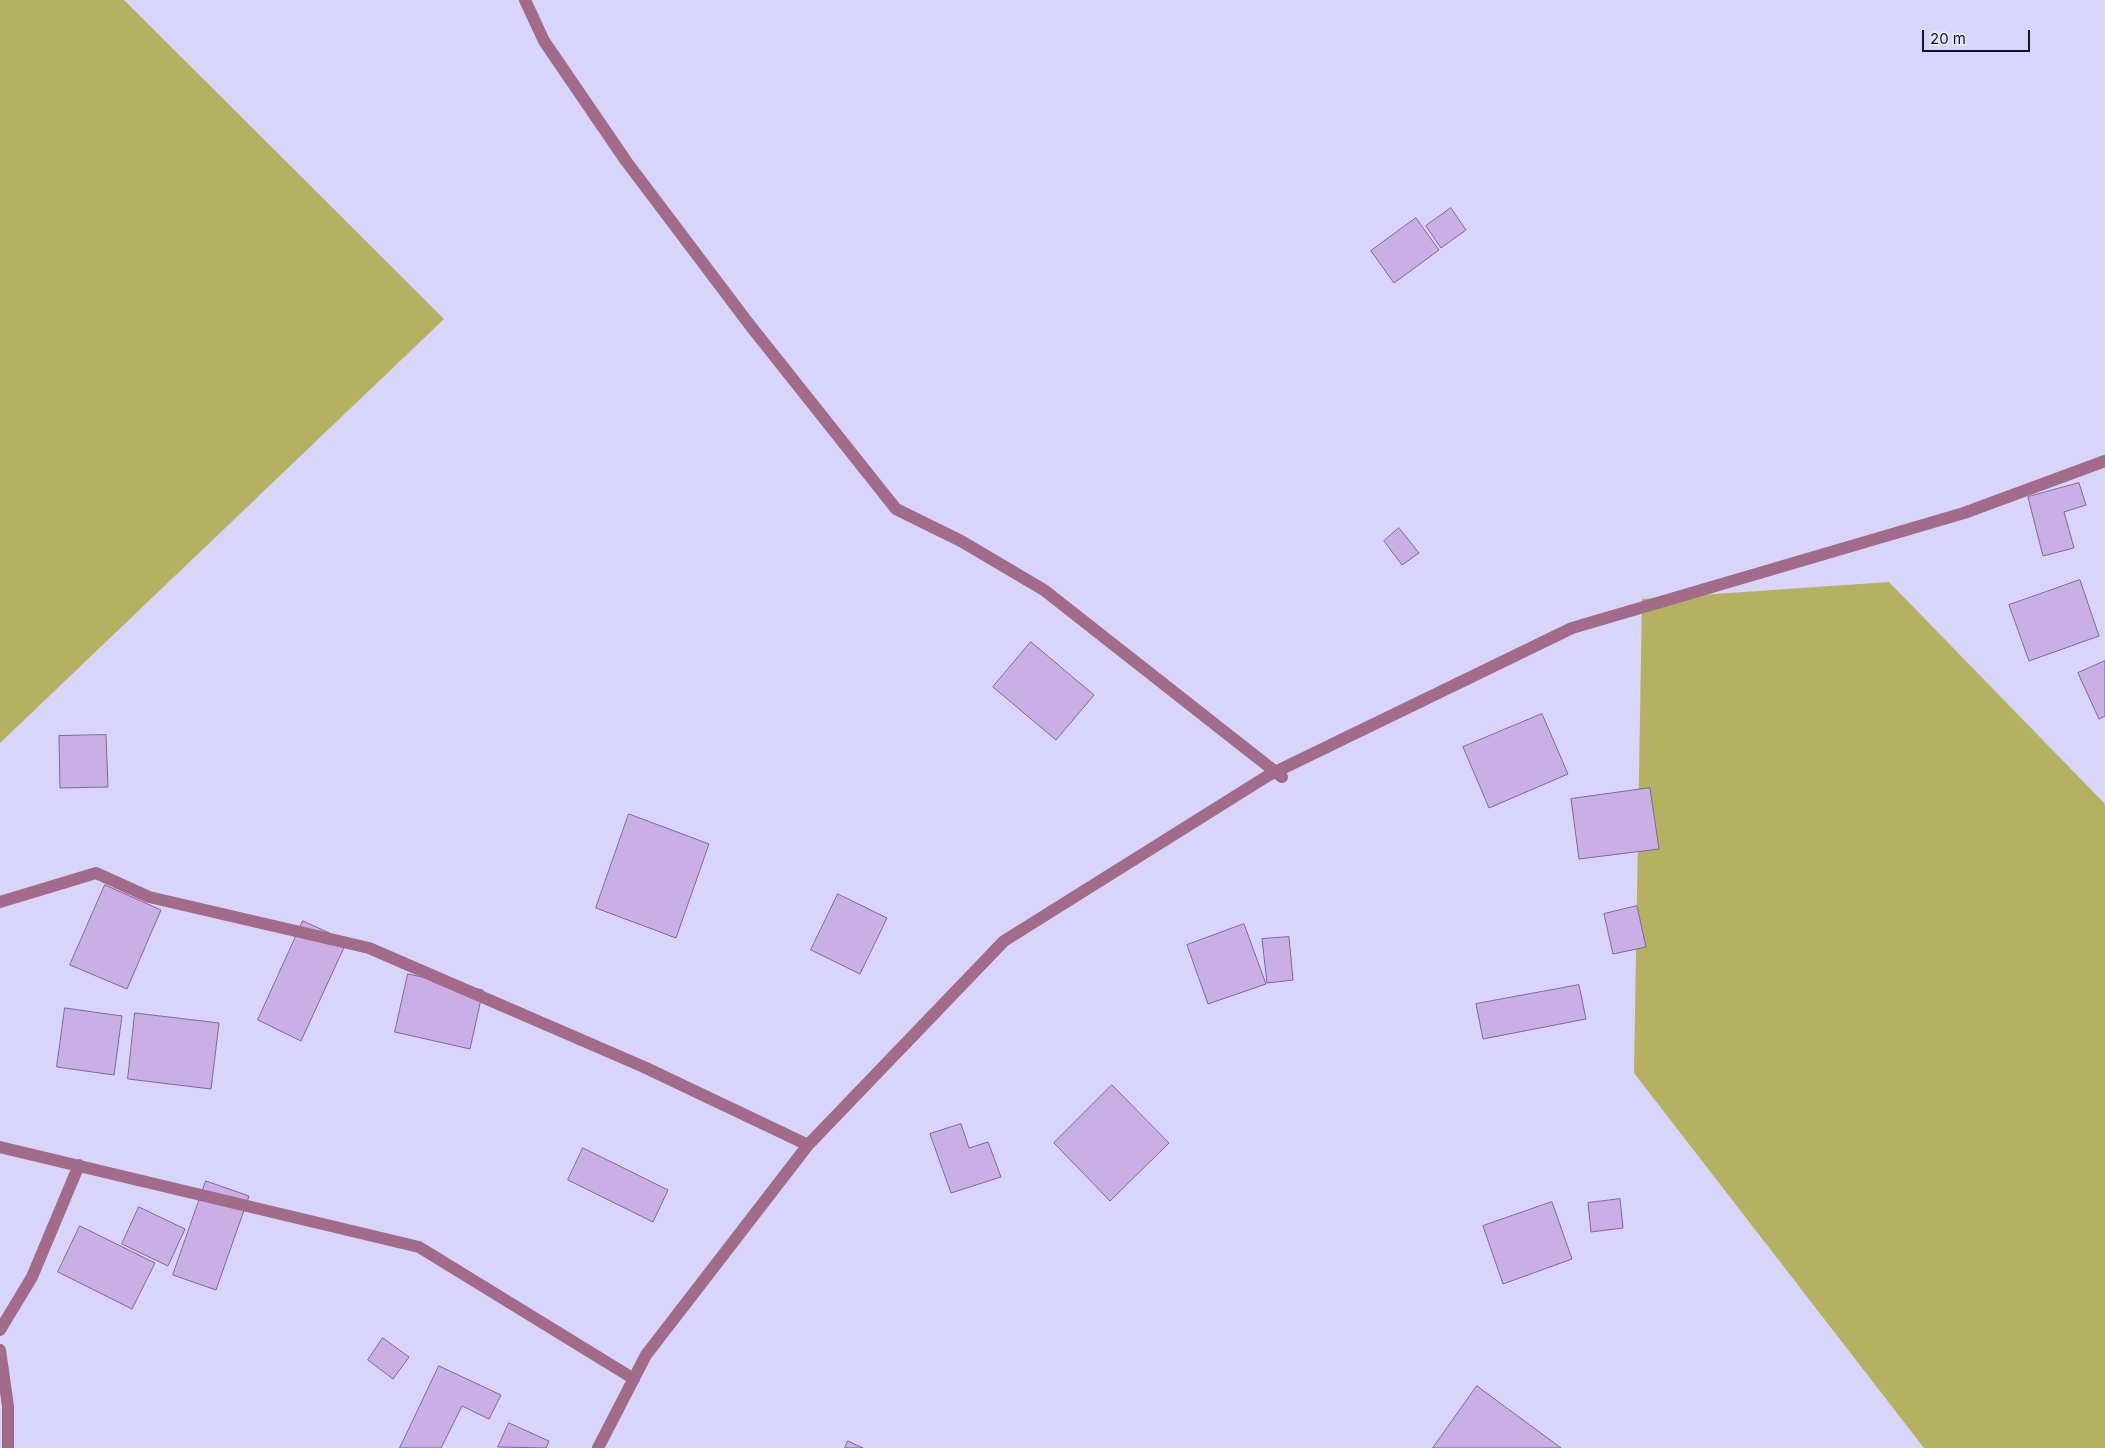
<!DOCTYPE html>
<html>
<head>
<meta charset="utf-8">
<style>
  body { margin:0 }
  #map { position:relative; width:2105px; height:1448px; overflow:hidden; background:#d7d5fa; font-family:Inter,sans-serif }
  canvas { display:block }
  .scale { position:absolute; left:1922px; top:30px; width:108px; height:22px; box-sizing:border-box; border:2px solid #161329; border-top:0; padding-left:6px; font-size:15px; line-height:18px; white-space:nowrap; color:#161329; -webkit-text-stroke:4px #e5e4fd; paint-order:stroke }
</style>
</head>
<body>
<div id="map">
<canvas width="2105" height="1448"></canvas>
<div class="scale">20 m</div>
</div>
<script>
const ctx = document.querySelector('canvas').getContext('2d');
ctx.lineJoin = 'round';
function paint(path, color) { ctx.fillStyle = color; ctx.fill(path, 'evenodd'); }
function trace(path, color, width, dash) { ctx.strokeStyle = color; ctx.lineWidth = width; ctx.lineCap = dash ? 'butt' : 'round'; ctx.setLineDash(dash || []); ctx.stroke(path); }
paint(new Path2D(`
  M0,0h124l320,319 -444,424z
  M1889,582l216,222v644h-181l-290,-375 8,-474z`), '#b4b161');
const building = new Path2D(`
  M1451,208l15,22 -25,18 -15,-22z
  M1416,218l23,32 -45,33 -23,-32z
  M2079,483l7,22 -22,7 10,36 -31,8 -15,-59z
  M1399,528l20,25 -17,12 -18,-24z
  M2080,580l19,56 -70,25 -20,-56z
  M1031,642l63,53 -38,45 -63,-53z
  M2105,661v55l-6,3 -21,-46z
  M1542,714l26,60 -79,34 -26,-61z
  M106,735l2,52 -48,1 -1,-52z
  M1650,788l9,61 -80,10 -8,-60z
  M629,814l80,30 -33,94 -80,-30z
  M105,885l56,25 -34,79 -57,-24z
  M838,894l49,24 -27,56 -49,-24z
  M1637,906l9,41 -33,7 -9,-40z
  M303,921l44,20 -46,100 -43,-21z
  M1244,924l22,60 -58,20 -21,-59z
  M1289,937l4,43 -26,3 -5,-44z
  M408,974l75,16 -13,59 -75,-17z
  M1579,985l7,34 -103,20 -7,-35z
  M65,1008l57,8 -8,59 -57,-8z
  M135,1013l84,10 -8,66 -83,-10z
  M1112,1085l57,58 -59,58 -56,-58z
  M961,1124l8,24 19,-6 13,35 -50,16 -21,-59z
  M583,1148l85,42 -15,32 -85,-42z
  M206,1181l43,15 -33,94 -43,-15z
  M1620,1199l3,29 -32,4 -3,-29z
  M1552,1202l20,57 -69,25 -20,-58z
  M139,1207l46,22 -17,37 -46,-22z
  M80,1226l75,37 -23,46 -74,-37z
  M383,1338l26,19 -16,22 -25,-19z
  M439,1366l62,29 -12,24 -27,-13 -21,42h-41z
  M1477,1386l84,62h-128z
  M509,1423l40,18 -3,7 -48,-1z
  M848,1441l15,7h-18z`);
paint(building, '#caaee6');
trace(building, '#81669a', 1);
trace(new Path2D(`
  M525,0l19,41 82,120 123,163 147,185 65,32 83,49 238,187
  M0,902l96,-29 53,24 220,51 275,119 164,78
  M0,1147l419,100 215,132
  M0,1330l32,-53 47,-112
  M0,1350l8,56v42
  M598,1448l48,-93 162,-210 196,-204 265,-166 303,-147 392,-115 141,-52`), '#a26b88', 12);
</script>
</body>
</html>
